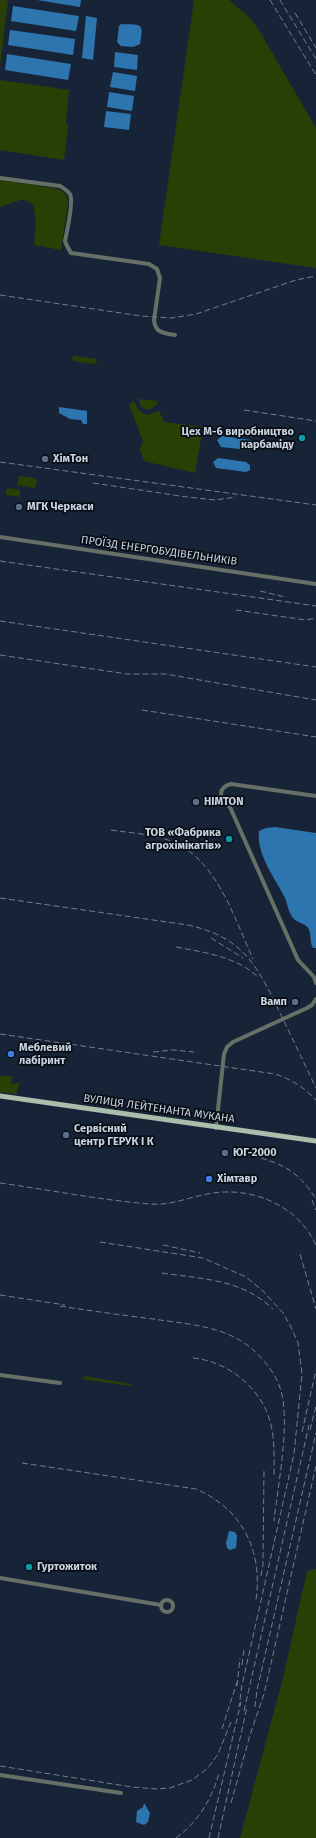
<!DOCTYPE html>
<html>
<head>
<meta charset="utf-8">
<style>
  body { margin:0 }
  canvas { display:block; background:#172437 }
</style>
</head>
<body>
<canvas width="316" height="1838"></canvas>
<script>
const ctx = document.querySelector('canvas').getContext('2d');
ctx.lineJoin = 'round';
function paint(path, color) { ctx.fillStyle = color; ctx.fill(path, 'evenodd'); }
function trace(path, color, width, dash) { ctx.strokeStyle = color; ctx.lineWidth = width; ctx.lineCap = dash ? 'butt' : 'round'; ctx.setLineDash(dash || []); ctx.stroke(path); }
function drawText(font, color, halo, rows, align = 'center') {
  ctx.font = font + ' "Fira Sans",sans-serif'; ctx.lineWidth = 3.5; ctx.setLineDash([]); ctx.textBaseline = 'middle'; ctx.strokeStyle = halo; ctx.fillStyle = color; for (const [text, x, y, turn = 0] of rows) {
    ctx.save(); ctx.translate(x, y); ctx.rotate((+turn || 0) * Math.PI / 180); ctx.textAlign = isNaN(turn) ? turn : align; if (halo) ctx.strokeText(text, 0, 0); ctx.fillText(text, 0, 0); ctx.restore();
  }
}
paint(new Path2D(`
  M0,0h8l-8,67z
  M194,0h35l19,16 9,11 59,101v140l-157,-23z
  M0,80l69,10 -3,31 2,6 -4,33 -64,-10z
  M0,180l54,8c10,3 14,6 14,16l-7,46 -27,-5 2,-24 -3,-17 -10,-5 -23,8z
  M75,356l21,3 1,3 -4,2 -20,-3 -1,-4z
  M139,399l19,2 -1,3c-7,9 -18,6 -18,-5z
  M134,401l4,9 9,5 12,-4 5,11 39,5 -8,46 -51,-12 -4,-12 3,-8 -14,-36z
  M19,476l16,2 2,4 -2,6 -18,-3z
  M9,488l11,2v7l-14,-2v-5z
  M0,1076h12l-1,8 9,-1 -4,11 -16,-2z
  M84,1376l47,8 -1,2 -47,-7z
  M316,1569v269h-76l43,-160 24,-107z`), '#294004');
paint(new Path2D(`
  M37,0h44l-1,7z
  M13,6l66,10 -3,15 -65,-10z
  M86,16l11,2 -4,42 -11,-2z
  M121,24c21,1 23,-2 19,20l-7,3 -12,-1 -4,-4 2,-16z
  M10,30l65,9 -2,16 -65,-10z
  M115,52l23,3 -1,15 -23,-3z
  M7,54l64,10 -3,16 -63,-10z
  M113,72l24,4 -2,15 -25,-4z
  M109,92l25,4 -2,15 -25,-4z
  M106,111l25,3 -2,16 -25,-3z
  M59,407l28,4v13h-4l-2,-4 -11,-1 -11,-6z
  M222,436l29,4 2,6 -4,4 -28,-3 -4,-7z
  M218,458l28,4 4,3v5l-4,2 -30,-4 -3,-6z
  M275,827l41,6v115h-3c-4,-7 -1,-14 -5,-20 -3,-5 -11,-5 -15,-10 -5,-6 -5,-13 -8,-20 -10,-20 -29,-44 -26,-67l7,-3z
  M229,1531l6,1 2,4 -1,12 -6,2 -3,-2 -1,-5z
  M144,1803l6,10 -2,9 -4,3 -8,-3 1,-11 6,-4z`), '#2c75af');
trace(new Path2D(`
  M0,178l60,8c3,2 7,4 10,8 4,8 -3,37 -5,47l2,5 4,7 78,11 8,5 3,9 -6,42c1,13 10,13 21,15
  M0,537l316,47
  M316,796l-85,-12c-15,4 -11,16 -1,23l68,153 16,17 2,6
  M216,1128l8,-74 3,-7 6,-5 74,-34 5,-3 4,-6
  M0,1375l60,8
  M0,1578l161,27
  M161 1606a6 6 0 1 1 12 0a6 6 0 1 1-12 0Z
  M0,1775l121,18`), '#667067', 4);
trace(new Path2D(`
  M0,1096l316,45`), '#a9beab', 5);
trace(new Path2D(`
  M270,0l46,75
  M280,0l36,59
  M295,13l21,35
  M0,295l141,21 31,2 24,-4 100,-34 20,-4
  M244,410l72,11
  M0,462l316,43
  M93,483l94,14 28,3 21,-3
  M0,561l316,45
  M260,591l25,6
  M236,610l70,10 10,-2
  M0,621l316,46
  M0,655l127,19h38l151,26
  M142,710l174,27
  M111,830c20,3 41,4 60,11 46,18 63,77 82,118
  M0,898l188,27c59,13 71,45 95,94 11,23 22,46 33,69
  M211,938l32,20
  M176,947c30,6 60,9 83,31
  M0,1034l275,40c16,5 30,14 41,26
  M153,1052l20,-2 21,2
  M252,1156c31,7 47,16 64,43
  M0,1183c50,7 100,17 150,21 22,2 41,-8 63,-11 41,-6 85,13 103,52
  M312,1200l4,10
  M100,1242l103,16 43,19 17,14 20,22 8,14 7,16 4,31 -8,80 -52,231 -3,22
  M163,1245l37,8
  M300,1254l16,55
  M162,1273c40,6 80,6 111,36
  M0,1295l65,10
  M60,1306c31,5 62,9 93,13 40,6 82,7 110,41 10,11 18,25 20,40 5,35 -5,85 -9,121
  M193,1358c35,3 70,31 78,67 4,17 3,35 3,52
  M310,1430l6,-24
  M302,1432l14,-62
  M22,1463l174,26c46,20 67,61 60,111
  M261,1576l2,-12 1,-95
  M242,1665l2,-16
  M237,1686l3,-28
  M255,1707l2,-17 59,-257
  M244,1711l65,-286
  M222,1729l15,-47
  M0,1766l132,21 24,2 14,-1 22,-8 16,-12 10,-14 13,-32
  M231,1803l19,-68 14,-41 52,-228
  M176,1838c22,-16 36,-39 43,-65
  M209,1838l32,-136
  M218,1838l29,-131`), '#727d8d', 1, [6, 3]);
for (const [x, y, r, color] of [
  [302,438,4,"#0f9aa8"],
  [45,459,4,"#5c6f8a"],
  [19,507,4,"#5c6f8a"],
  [196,802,4,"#5c6f8a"],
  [229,839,4,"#0f9aa8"],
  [295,1002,4,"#5c6f8a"],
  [11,1054,4,"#3f7fe0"],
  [66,1135,4,"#5c6f8a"],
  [225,1153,4,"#5c6f8a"],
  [209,1179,4,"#3f7fe0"],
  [29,1567,4,"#0f9aa8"]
]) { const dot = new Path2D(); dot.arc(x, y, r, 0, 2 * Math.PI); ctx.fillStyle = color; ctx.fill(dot); trace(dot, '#070d15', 1.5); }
drawText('bold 11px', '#cad3e0', '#070d15', [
  ["Цех М-6 виробництво",294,432,"right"],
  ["карбаміду",294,445,"right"],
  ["ХімТон",53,459],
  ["МГК Черкаси",27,507],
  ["HIMTON",204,802],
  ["ТОВ «Фабрика",221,833,"right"],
  ["агрохімікатів»",221,846,"right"],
  ["Вамп",287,1002,"right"],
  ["Меблевий",19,1048],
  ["лабіринт",19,1061],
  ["Сервісний",74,1129],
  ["центр ГЕРУК І К",74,1142],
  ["ЮГ-2000",233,1153],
  ["Хімтавр",217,1179],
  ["Гуртожиток",37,1567]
], 'left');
drawText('11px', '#cad3e0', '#070d15', [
  ["ПРОЇЗД ЕНЕРГОБУДІВЕЛЬНИКІВ",159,551,8],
  ["ВУЛИЦЯ ЛЕЙТЕНАНТА МУКАНА",159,1109,8]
]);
</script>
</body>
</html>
